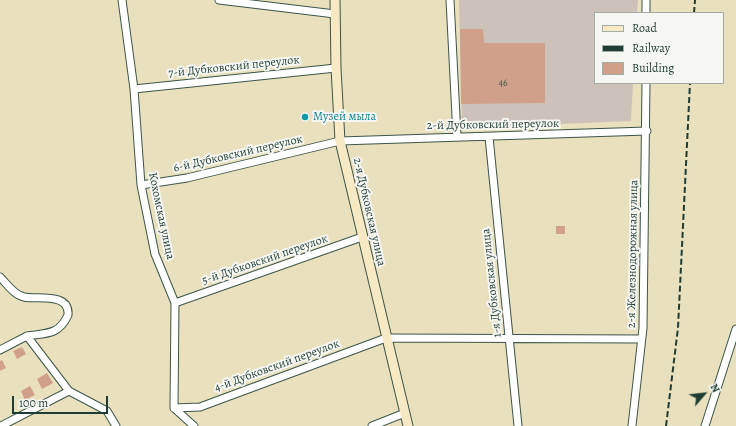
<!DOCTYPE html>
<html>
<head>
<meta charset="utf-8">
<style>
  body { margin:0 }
  #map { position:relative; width:736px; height:426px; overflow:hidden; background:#e9e0bd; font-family:Alegreya,serif }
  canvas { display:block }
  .legend { position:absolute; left:594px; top:12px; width:130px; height:72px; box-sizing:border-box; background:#f6f6f2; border:1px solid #a0aca6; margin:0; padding:5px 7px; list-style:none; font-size:12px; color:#1f3d34 }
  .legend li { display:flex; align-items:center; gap:8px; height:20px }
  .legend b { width:20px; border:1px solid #a0aca6 }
  .north { position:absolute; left:684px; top:374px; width:40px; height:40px; -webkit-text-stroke:3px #f6f6f2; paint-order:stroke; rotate:62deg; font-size:11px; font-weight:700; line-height:16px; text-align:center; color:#1f3d34 }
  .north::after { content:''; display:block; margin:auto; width:14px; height:18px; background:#1f3d34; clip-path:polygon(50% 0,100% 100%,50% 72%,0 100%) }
  .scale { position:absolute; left:12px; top:396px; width:96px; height:18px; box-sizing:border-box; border:2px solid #1f3d34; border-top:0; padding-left:5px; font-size:12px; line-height:14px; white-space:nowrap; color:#1f3d34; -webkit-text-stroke:3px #f6f6f2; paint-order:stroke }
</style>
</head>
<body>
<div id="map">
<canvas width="736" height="426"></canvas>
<ul class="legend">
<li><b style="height:5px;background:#f6e9c3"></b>Road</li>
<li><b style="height:5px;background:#1f3d34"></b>Railway</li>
<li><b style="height:11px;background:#d0a08b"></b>Building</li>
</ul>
<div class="north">N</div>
<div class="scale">100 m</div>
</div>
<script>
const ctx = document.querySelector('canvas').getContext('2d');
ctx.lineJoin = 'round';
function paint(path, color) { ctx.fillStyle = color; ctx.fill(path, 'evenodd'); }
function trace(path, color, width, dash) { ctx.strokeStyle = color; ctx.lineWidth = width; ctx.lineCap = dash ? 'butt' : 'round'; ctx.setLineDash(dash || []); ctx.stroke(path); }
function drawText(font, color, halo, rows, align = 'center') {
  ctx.font = font + ' Alegreya,serif'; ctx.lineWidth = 4; ctx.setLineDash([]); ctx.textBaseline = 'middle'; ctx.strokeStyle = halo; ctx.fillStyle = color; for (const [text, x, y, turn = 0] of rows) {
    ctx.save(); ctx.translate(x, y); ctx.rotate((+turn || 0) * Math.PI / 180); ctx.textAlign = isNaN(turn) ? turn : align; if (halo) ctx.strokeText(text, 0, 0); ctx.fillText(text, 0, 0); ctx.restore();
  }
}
paint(new Path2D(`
  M459,0h179l-1,13h-42v70h38l-2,38 -169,7z`), '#ccc2b9');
paint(new Path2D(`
  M460,29h23l1,14h61v60l-84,1z
  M556,226h9v8h-9z
  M22,347l4,7 -9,5 -4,-8z
  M2,360l4,8 -6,3v-10z
  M47,373l6,10 -11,6 -5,-10z
  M30,386l5,9 -10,5 -4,-9z`), '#d0a08b');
const minor = new Path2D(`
  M122,0l12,89 7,96 14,69 20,49 -1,105 20,18
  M219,0l116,14
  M450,0l7,136
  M646,0v13
  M134,89l202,-21
  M489,137l29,289
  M141,185l46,-7 153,-37 307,-10
  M0,277c7,7 14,18 24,20 13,3 46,-5 44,18 -9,20 -21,18 -41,21l42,55 38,20 9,15
  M175,303l187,-66
  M0,350l27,-14
  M174,408l26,-1 186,-69 255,1
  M1,426l68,-35
  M372,426l33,-13
  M632,426l11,-98 3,-245
  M705,426l31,-97`);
const secondary = new Path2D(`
  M335,0l1,68 4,73 68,285`);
trace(minor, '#3d5549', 9);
trace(secondary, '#3d5549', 11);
trace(minor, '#fff', 7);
trace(secondary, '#f6e9c3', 9);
trace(new Path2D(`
  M694,13l1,-13
  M666,426l12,-98 12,-245`), '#1f3d34', 2, [6, 3]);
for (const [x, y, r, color] of [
  [305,117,4,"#0f9aa8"]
]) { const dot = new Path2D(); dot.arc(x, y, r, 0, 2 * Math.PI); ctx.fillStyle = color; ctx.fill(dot); trace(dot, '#f6f6f2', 1.5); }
drawText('10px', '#4b564a', null, [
  ["46",503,84]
]);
drawText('12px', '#1f3d34', '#f6f6f2', [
  ["7-й Дубковский переулок",234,67,-6],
  ["2-й Дубковский переулок",493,125,-1],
  ["6-й Дубковский переулок",238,154,-13],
  ["2-я Дубковская улица",369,212,77],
  ["Кохомская улица",161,216,78],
  ["2-я Железнодорожная улица",633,254,-89],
  ["5-й Дубковский переулок",265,260,-19],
  ["1-я Дубковская улица",492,283,-96],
  ["4-й Дубковский переулок",277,366,-20]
]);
drawText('12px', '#0d838f', '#f6f6f2', [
  ["Музей мыла",313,117]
], 'left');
</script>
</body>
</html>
